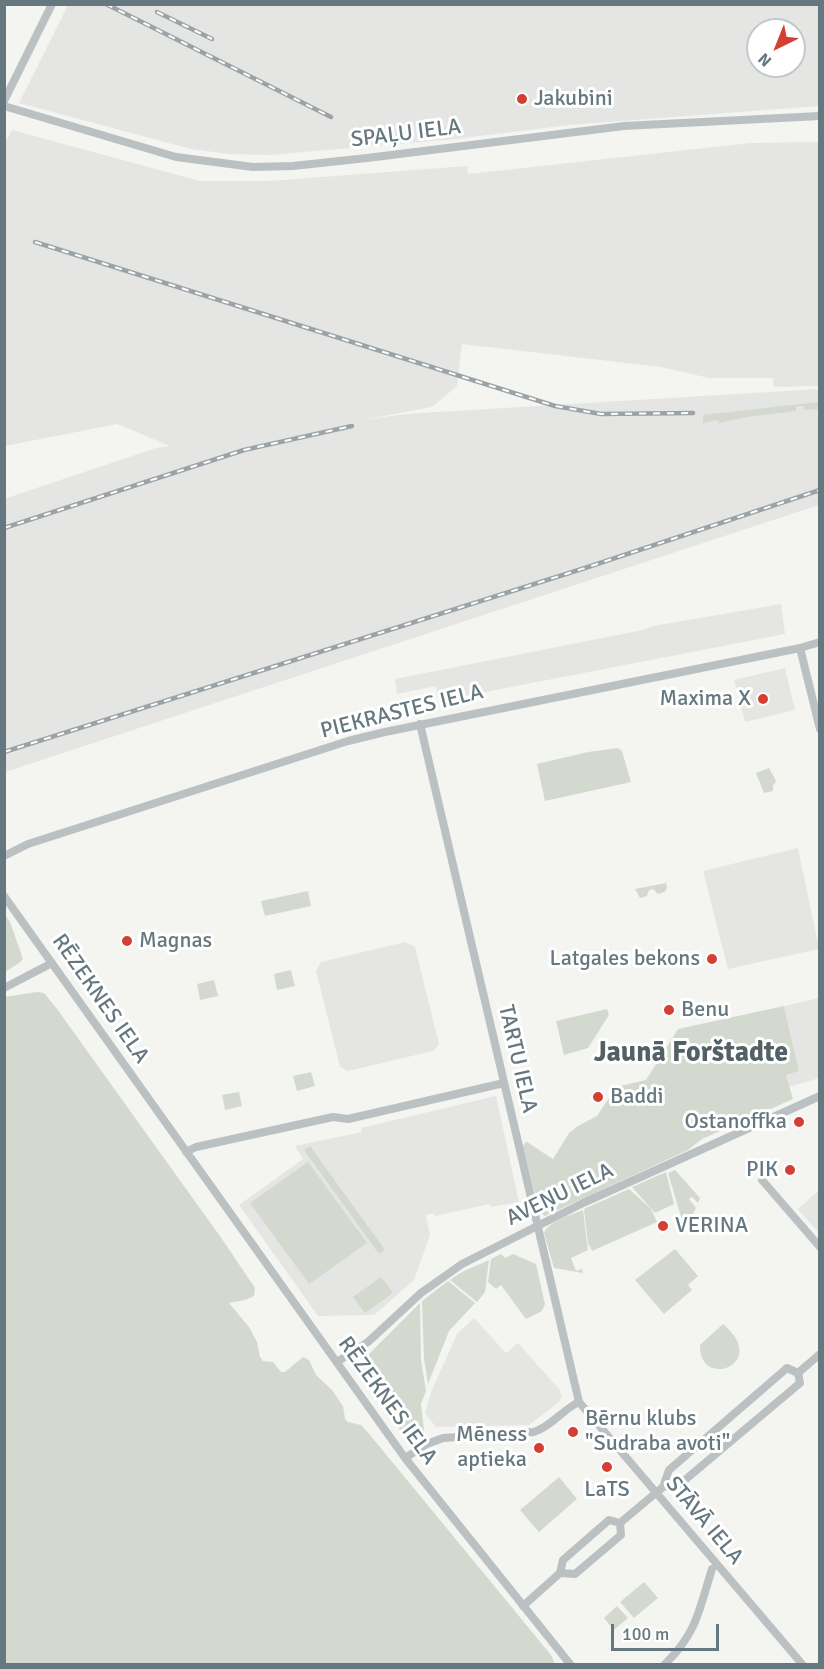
<!DOCTYPE html>
<html>
<head>
<meta charset="utf-8">
<style>
  body { margin:0 }
  #map { position:relative; width:824px; height:1669px; overflow:hidden; background:#f4f4f1; font-family:Signika,sans-serif }
  canvas { display:block }
  .frame { position:absolute; inset:0; border:6px solid #66787f; pointer-events:none }
  .north { position:absolute; left:746px; top:18px; width:60px; height:60px; box-sizing:border-box; background:#fff; border:2px solid #c2c9cc; border-radius:50%; rotate:223deg; font-size:16px; font-weight:700; line-height:24px; text-align:center; color:#66787f }
  .north::after { content:''; display:block; margin:auto; width:21px; height:27px; background:#d33f32; clip-path:polygon(50% 0,100% 100%,50% 72%,0 100%) }
  .scale { position:absolute; left:611px; top:1624px; width:108px; height:27px; box-sizing:border-box; border:3px solid #66787f; border-top:0; padding-left:8px; font-size:18px; line-height:21px; white-space:nowrap; color:#66787f; -webkit-text-stroke:4px #fff; paint-order:stroke }
</style>
</head>
<body>
<div id="map">
<canvas width="824" height="1669"></canvas>
<div class="frame"></div>
<div class="north">N</div>
<div class="scale">100 m</div>
</div>
<script>
const ctx = document.querySelector('canvas').getContext('2d');
ctx.lineJoin = 'round';
function paint(path, color) { ctx.fillStyle = color; ctx.fill(path, 'evenodd'); }
function trace(path, color, width, dash) { ctx.strokeStyle = color; ctx.lineWidth = width; ctx.lineCap = dash ? 'butt' : 'round'; ctx.setLineDash(dash || []); ctx.stroke(path); }
function drawText(font, color, halo, rows, align = 'center') {
  ctx.font = font + ' Signika,sans-serif'; ctx.lineWidth = 6; ctx.setLineDash([]); ctx.textBaseline = 'middle'; ctx.strokeStyle = halo; ctx.fillStyle = color; for (const [text, x, y, turn = 0] of rows) {
    ctx.save(); ctx.translate(x, y); ctx.rotate((+turn || 0) * Math.PI / 180); ctx.textAlign = isNaN(turn) ? turn : align; if (halo) ctx.strokeText(text, 0, 0); ctx.fillText(text, 0, 0); ctx.restore();
  }
}
paint(new Path2D(`
  M68,5h751v101l-250,19 -113,14 -187,16 -40,-1 -38,-5 -172,-46zM758,30h36v36h-36z
  M12,130l188,51h69l198,-15 1,8 283,-31 68,-1v244l-45,1 -1,-9h-64l-48,-11 -199,-23 -5,42 -25,21 -69,13 42,-6 414,-25v116l-814,267 -1,-273 152,-51 14,-2 -53,-22 -112,22 -1,-302z
  M781,604l4,30 -346,67 -3,-15 -39,8 -2,-15 248,-49 10,-4z
  M785,668l10,42 -50,12 -11,-42z
  M798,848l21,101 -91,20 -25,-98z
  M405,942l10,5 24,97 -6,7 -85,20 -8,-4 -24,-96 5,-9z
  M819,998v80l-30,9 -3,-13 13,-3 -15,-65z
  M496,1096l23,106 -28,5 -2,-3 -54,12 -1,-3 -8,2 4,20 -16,45 -40,35 -56,1 -79,-111 64,-46 -8,-13 67,-14 -1,-4z
  M818,1191l2,1 -1,41 -21,-24z
  M474,1318l32,35 12,-10 41,46 3,7 -3,6 -30,23 -93,2 -11,-14 6,-21 26,-58z`), '#e5e5e4');
paint(new Path2D(`
  M819,402v7l-15,1 -1,-4h-7v5l-49,6 -28,6 -1,-3 -15,3v-8z
  M618,748l4,3 9,31 -86,19 -8,-37 51,-12z
  M769,768l7,13 -3,5v5l-9,2 -8,-20z
  M666,883l1,5 -2,4 -7,2 -5,-5 -4,1 -2,6 -7,2 -5,-9z
  M308,891l3,15 -46,10 -4,-15z
  M5,915l5,7 13,37 -4,4 -14,9z
  M291,970l4,16 -18,4 -3,-16z
  M214,980l4,16 -18,4 -3,-16z
  M37,992l7,1 13,16 165,230 33,49 -1,8 -9,4 -16,3 20,24 8,15 3,15 3,4 10,1 8,10h4l18,-15 6,3 7,15 16,15 11,16 2,13 3,3 13,3 9,10 181,220 4,9h-550l-1,-667z
  M784,1006l15,65 -13,4 7,24 -91,40 -14,11 -143,66 -6,-4 -16,-66 2,-3 2,-1 26,17 16,-26 9,-7 19,-10 19,-29 30,-7 32,-51z
  M607,1009l2,6 -21,33 -24,7 -8,-34z
  M311,1072l4,14 -18,5 -4,-15z
  M239,1092l3,14 -17,4 -3,-15z
  M310,1146l75,104 -6,4 -75,-104z
  M308,1162l59,81 -58,41 -59,-81z
  M675,1170l25,28 -2,5 -6,-6 -3,2 7,9 -11,22 -17,-57z
  M666,1172l8,32 -19,9 -23,-26z
  M629,1189l22,20 6,13 -65,29 -4,-8 -4,-34z
  M583,1210l5,40 -17,8 5,13 6,-2 1,4 -29,-5 -10,-35c5,-12 27,-18 39,-23z
  M675,1249l23,27 -10,9 4,5 -28,24 -29,-34z
  M501,1254l4,4 8,-4 23,10 9,40 -3,7 -16,8 -25,-34 -5,4 -8,-7 3,-23z
  M489,1260l-4,32 -8,10 -27,-22 12,-8z
  M381,1277l12,16 -28,20 -12,-16z
  M448,1281l27,22 -26,28 -21,53 -4,-25 -2,-58z
  M420,1303l1,57 5,31 -5,13 4,35 -10,6 -5,-1 -45,-63c-2,-11 -1,-18 5,-28z
  M723,1324c48,40 -24,67 -23,21z
  M559,1477l18,22 -38,33 -19,-22z
  M644,1582l14,16 -24,20 -14,-16z
  M617,1606l11,12 -14,12 -10,-12z`), '#d4d9d0');
trace(new Path2D(`
  M4,101l48,-97
  M4,106l172,51 77,10 40,-1 74,-8 257,-32 196,-10
  M800,648l20,81
  M420,724l159,678 223,262
  M4,856l24,-12 320,-103 37,-9 415,-84 20,-6
  M4,896l401,562 165,206
  M4,988l48,-25
  M186,1152l10,-5 137,-30 15,2 156,-36
  M762,1180l58,67
  M337,1362l31,-20 53,-49 41,-29 121,-61 237,-107
  M798,1373l22,-19
  M405,1458l22,-14 16,-6 91,-6c18,-6 28,-22 45,-30
  M663,1487l16,-2 121,-102 -2,-10
  M620,1523l43,-36 6,-17 118,-102 11,5
  M560,1573l15,1 46,-39 -1,-12
  M523,1606l37,-33 3,-13 46,-40 11,3
  M665,1664c32,-31 34,-54 47,-95`), '#bbc0c2', 8);
const rail = new Path2D(`
  M106,4l225,113
  M157,12l55,27
  M35,242l520,164 46,8 92,-1
  M4,528l240,-78 108,-24
  M4,752l584,-185 232,-77`);
trace(rail, '#9ba3a6', 4.5);
trace(rail, '#fff', 2, [7]);
for (const [x, y, r, color] of [
  [522,99,6,"#d33f32"],
  [763,699,6,"#d33f32"],
  [127,941,6,"#d33f32"],
  [712,959,6,"#d33f32"],
  [669,1010,6,"#d33f32"],
  [598,1097,6,"#d33f32"],
  [799,1122,6,"#d33f32"],
  [790,1170,6,"#d33f32"],
  [663,1226,6,"#d33f32"],
  [573,1432,6,"#d33f32"],
  [539,1448,6,"#d33f32"],
  [607,1467,6,"#d33f32"]
]) { const dot = new Path2D(); dot.arc(x, y, r, 0, 2 * Math.PI); ctx.fillStyle = color; ctx.fill(dot); trace(dot, '#fff', 2); }
drawText('22px', '#66787f', '#fff', [
  ["Jakubini",534,99],
  ["Maxima X",751,699,"right"],
  ["Magnas",139,941],
  ["Latgales bekons",700,959,"right"],
  ["Benu",681,1010],
  ["Baddi",610,1097],
  ["Ostanoffka",787,1122,"right"],
  ["PIK",778,1170,"right"],
  ["VERINA",675,1226],
  ["Bērnu klubs",585,1419],
  ["\"Sudraba avoti\"",585,1444],
  ["Mēness",527,1435,"right"],
  ["aptieka",527,1460,"right"],
  ["LaTS",607,1490,"center"]
], 'left');
drawText('22px', '#66787f', '#fff', [
  ["SPAĻU IELA",406,134,-7],
  ["PIEKRASTES IELA",402,712,-14],
  ["RĒZEKNES IELA",100,999,55],
  ["TARTU IELA",517,1059,77],
  ["AVEŅU IELA",560,1195,-26],
  ["RĒZEKNES IELA",387,1401,54],
  ["STĀVĀ IELA",704,1521,50]
]);
drawText('bold 28px', '#536065', '#fff', [
  ["Jaunā Forštadte",691,1054]
]);
</script>
</body>
</html>
